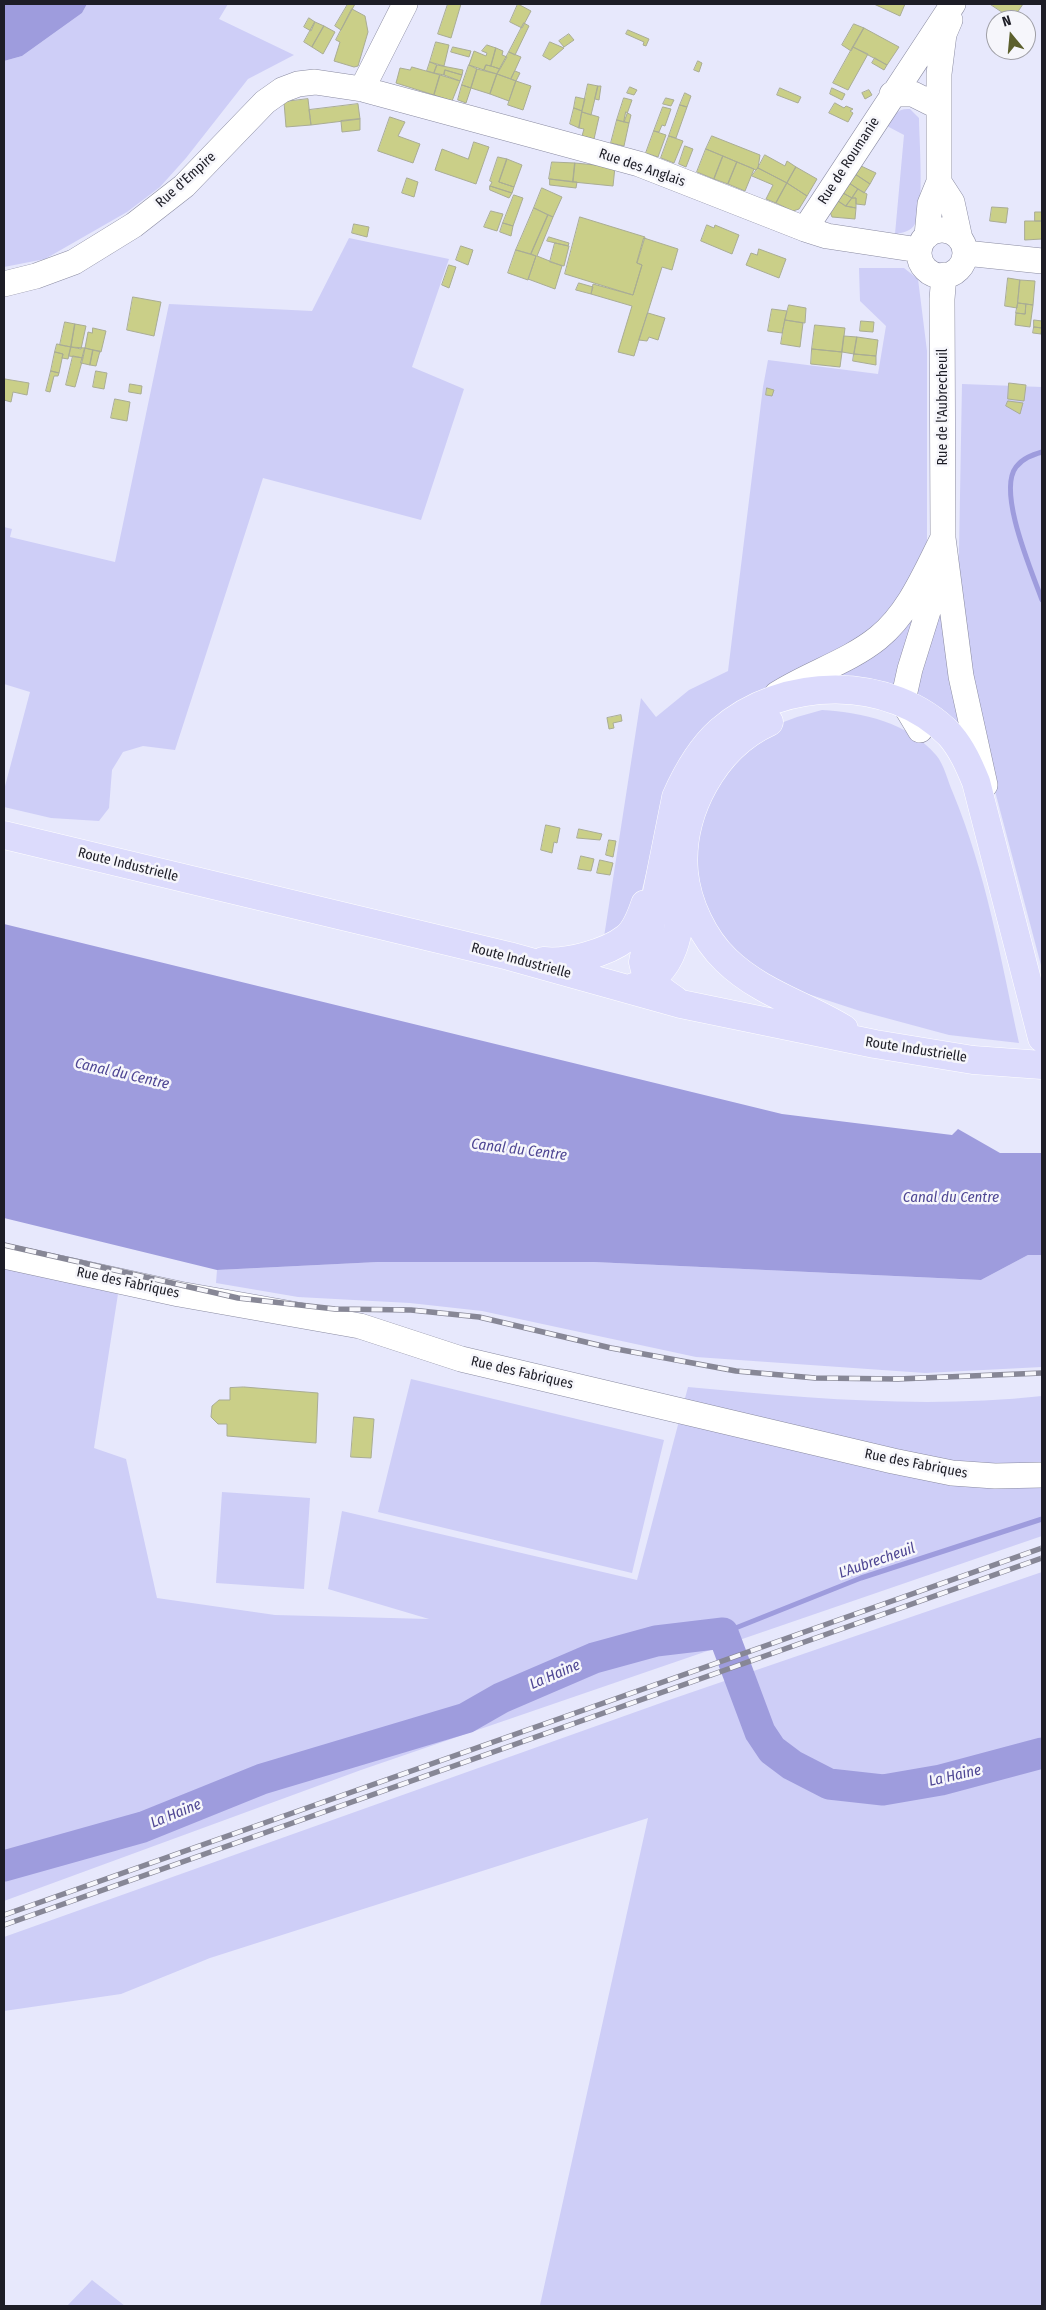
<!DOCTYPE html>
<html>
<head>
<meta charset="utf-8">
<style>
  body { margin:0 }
  #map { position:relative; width:1046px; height:2310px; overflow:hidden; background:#e7e8fc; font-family:"Fira Sans Condensed",sans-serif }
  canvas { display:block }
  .frame { position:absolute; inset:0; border:5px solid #1d1d26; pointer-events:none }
  .north { position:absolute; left:986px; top:10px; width:50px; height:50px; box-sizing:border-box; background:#f6f6fb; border:1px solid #9f9fa6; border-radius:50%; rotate:343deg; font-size:14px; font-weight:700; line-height:20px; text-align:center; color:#1d1d26 }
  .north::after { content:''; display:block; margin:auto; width:18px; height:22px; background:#5c602d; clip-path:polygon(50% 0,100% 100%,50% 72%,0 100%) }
</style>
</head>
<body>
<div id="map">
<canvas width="1046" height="2310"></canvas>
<div class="frame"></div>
<div class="north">N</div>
</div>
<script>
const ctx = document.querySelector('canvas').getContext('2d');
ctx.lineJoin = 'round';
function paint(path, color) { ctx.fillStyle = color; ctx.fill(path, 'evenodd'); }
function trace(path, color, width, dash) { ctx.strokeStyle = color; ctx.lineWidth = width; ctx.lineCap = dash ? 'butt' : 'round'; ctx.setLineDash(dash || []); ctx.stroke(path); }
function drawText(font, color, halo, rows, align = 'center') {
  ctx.font = font + ' "Fira Sans Condensed",sans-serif'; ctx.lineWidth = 5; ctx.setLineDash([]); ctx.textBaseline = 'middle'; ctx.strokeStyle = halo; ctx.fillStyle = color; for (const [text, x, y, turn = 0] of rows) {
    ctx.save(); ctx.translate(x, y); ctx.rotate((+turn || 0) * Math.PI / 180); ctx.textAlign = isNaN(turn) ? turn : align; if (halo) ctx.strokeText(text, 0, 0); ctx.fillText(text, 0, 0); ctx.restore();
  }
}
paint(new Path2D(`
  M87,4h141l-9,15 75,36 -46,24 -62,79 -26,29 -33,25 -82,47 -41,8v-206l18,-5 60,-43z
  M910,109l9,9c0,21 6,92 -4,106 -4,7 -12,9 -20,10l9,-99 -17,-9c6,-10 10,-18 23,-17z
  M349,238l100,21 -37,108 52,22 -43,131 -158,-42 -88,272 -32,-4 -20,6 -11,18 -3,38 -10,13 -48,-3 -47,-11v-17l26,-98 -26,-8v-157l8,2 -2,8 105,25 54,-258 143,7z
  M859,268h45l14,11 9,72v190l-8,29 -28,45 -225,181 -29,113 -24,24 -9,4 37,-239 15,19 33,-27 39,-19 35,-284 5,-27 110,14 8,-48 -26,-25z
  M962,384l80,3v582l-70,-265 -14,-97z
  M938,602l30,132 -52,-36z
  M916,603l-19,89 -66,-10z
  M822,710c40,2 87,13 114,45 8,9 12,27 17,38 33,80 48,166 66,250l-70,-8 -89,-24 -104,-34 -47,-50 -19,-78 23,-69 60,-54 24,-9z
  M1028,1255h14v112l-117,6 -229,-16 -214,-46 -72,-8 -112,-6 -82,-14 1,-13 161,-8h216l387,18z
  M4,1267l114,27 -24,154 32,11 31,139 118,17 154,4 -101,-30 14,-78 295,69 51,-193c118,11 235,22 354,9v140l-681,234 -357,131z
  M411,1379l253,61 -32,133 -254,-61z
  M222,1492l88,6 -6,91 -88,-6z
  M1042,1572v734h-516l14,-1 108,-487 -438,140 -89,36 -117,17v-74l668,-238z
  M92,2280l33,26h-58z`), '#cecef7');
paint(new Path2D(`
  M4,4h83l-5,9 -60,43 -18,5z
  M4,924l778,190 170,21 6,-6 42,24h42v102h-14l-47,25 -387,-18h-216l-161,8 -213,-52z`), '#9e9cdd');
trace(new Path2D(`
  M1042,452c-10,3 -19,6 -26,15 -19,25 16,105 26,133
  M723,1633l138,-55 181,-59`), '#9e9cdd', 5);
trace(new Path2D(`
  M4,1866l139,-39 119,-48 204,-61 35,-20 93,-40 62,-17 67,-8 37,99 12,18 20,15 37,19 54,6 58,-10 101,-27`), '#9e9cdd', 31);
const building = new Path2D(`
  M348,4h7l-14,26 -6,-4z
  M448,4h13l-10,34 -13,-4z
  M518,4l13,7 -9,17 -12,-6z
  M877,4h28l-5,12 -24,-11z
  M990,4h33l-10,15z
  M352,9l13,7 3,16 -10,34 -4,1 -20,-6 6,-19 -4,-2z
  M309,18l6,4 -4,9 -7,-4z
  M315,22l9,4 -12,21 -8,-5z
  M524,23l5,3 -14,29 -6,-3z
  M854,24l10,4 -13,23 -9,-6z
  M324,26l11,6 -12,22 -11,-7z
  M864,28l35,19 -12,18 -34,-18z
  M628,30l21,9 -3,7 -3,-1 1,-3 -18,-8z
  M569,34l5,6 -10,7 -5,-6z
  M436,42l13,3 -5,21 -14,-4z
  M550,42l14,6 -14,12 -7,-4z
  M487,45l9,3 -5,18 -5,-1 -2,5 -15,-5 5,-14 12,5 1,-3 -5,-2z
  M453,47l18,4 -2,6 -18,-5z
  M853,47l15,7 -20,36 -15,-7z
  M496,48l7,3 -1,4 5,2 -7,12 -9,-3z
  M509,52l12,5 -10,22 -14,-5z
  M875,58l12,7 -3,5 -12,-7z
  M698,61l4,2 -3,9 -5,-2z
  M430,62l7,3 -3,8 -7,-2z
  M437,65l26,5 -1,5 -17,-5 -1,5 -10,-2z
  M469,65l8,4 -6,19 -9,-3z
  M486,65l5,1 9,3 -3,5 -13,-4z
  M412,67l28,8 -6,20 -38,-12 4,-15 10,2z
  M477,69l20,5 -7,20 -19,-6z
  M445,70l17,5 -2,6 -16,-6z
  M515,71l5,2 -4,8 -5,-2z
  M497,74l19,7 -7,20 -19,-7z
  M440,75l20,6 -8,20 -18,-6z
  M516,81l15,5 -8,24 -15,-5z
  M588,84l10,2 -7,29 -9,-3z
  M462,85l9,3 -5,15 -8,-3z
  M598,86h3l-2,14 -4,-1z
  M630,87l7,3 -3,5 -7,-2z
  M780,88l21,9 -3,6 -21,-8z
  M832,88l13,6 -3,6 -12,-6z
  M869,90l3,5 -7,4 -3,-6z
  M685,93l6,3 -4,11 -7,-2z
  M576,97l9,2 -3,12 -8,-3z
  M624,98l8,2 -8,22 -7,-2z
  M666,98l8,2 -3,6 -8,-2z
  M308,99l3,26 -25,2 -2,-25z
  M835,103l9,5 2,-2 7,3 -3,2 3,2 -5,9 -19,-9z
  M358,104l2,15 -49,6 -2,-15z
  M680,105l7,2 -11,31 -7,-2z
  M663,107l8,2 -6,17 -3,-1 -3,7 -5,-1z
  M574,108l8,3 -3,17 -9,-4z
  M582,112l17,5 -5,22 -12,-3 2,-7 -5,-1z
  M626,112l5,3 -2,8 -5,-1z
  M390,117l15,5 -7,14 22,8 -7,19 -35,-12z
  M360,119v11l-18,2 -1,-11z
  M617,120l12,3 -5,23 -13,-3z
  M654,131l12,4 -8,22 -12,-4z
  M669,136l14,5 -9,22 -13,-5z
  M712,136l48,19 -2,13 -2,2 -50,-21z
  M474,142l15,5 -13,37 -41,-14 7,-21 26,10z
  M685,146l8,3 -7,18 -7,-3z
  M706,149l17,7 -9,23 -17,-7z
  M765,155l20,11 2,-5 9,6 -9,16 -29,-15z
  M723,156l14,6 -9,22 -14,-5z
  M498,157l9,2 -8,23 15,5 -2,6 -22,-7 2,-4 -2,-1z
  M507,159l15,6 -8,22 -15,-5z
  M552,162l23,1 -2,19 -24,-3z
  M737,162l17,7 -9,22 -17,-7z
  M575,163l40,4 -2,19 -40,-4z
  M861,166l15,7 -6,11 -15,-10z
  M796,167l21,12 -10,17 -20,-13z
  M758,168l29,15 -11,20 -10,-4 7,-14 -21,-9z
  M855,174l15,10 -6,9 -15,-10z
  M407,178l11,4 -4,15 -12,-4z
  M550,179l27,3 -1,6 -26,-3z
  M787,183l20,13 -8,13 -6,2 -17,-8z
  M849,183l9,6 -6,9 -9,-5z
  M490,186l22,7 -3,5 -19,-8z
  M542,188l20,9 -9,20 -19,-9z
  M858,189l9,5 -2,11 -9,-1v-6h-4z
  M843,193l9,5 -6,8 -8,-5z
  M514,195l9,3 -10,28 -10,-3z
  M852,198h4v10l-10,-2z
  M838,201l7,5 11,2 -1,11 -23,-2 -2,-5z
  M992,207l16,1 -2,15 -16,-2z
  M534,208l14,7 -17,39 -15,-4z
  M491,211l12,3 -6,17 -13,-4z
  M1035,212h7v9h-7z
  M548,215l5,2 -16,39 25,10 -7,23 -27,-10 8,-23 -5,-2z
  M580,217l65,20 -8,26 5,2 -9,30 -68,-21z
  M1025,221h17v18l-17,1z
  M503,223l10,3 -2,10 -11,-4z
  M354,224l15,3 -2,10 -15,-4z
  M707,225l7,3 1,-3 24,10 -7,19 -31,-13z
  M549,237l20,6 -1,3 -21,-5z
  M644,238l34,11 -6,21 -10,-3 -28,89 -16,-4 14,-46 -41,-12 2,-10 40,11 9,-30 -5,-2z
  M555,243l14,3 -5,20 -14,-4z
  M461,246l12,4 -5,15 -12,-5z
  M759,249l27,10 -7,19 -33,-13 5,-12 6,2z
  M516,250l20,6 -8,24 -20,-7z
  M449,265l7,2 -7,21 -7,-3z
  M1008,278l12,2 -3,28 -12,-2z
  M1020,280l15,1 -2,24 -15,-2z
  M579,283l14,4 -2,7 -15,-4z
  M133,297l28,5 -7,34 -27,-6z
  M1018,303l8,1 -1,10 -9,-1z
  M1026,304l7,1 -3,22 -15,-2 1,-12 9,1z
  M789,305l17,3 -1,15 -20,-3z
  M772,309l15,2 -5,22 -14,-2z
  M648,313l17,5 -7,22 -9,-3 -2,4 -8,-1z
  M785,320l18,3 -3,24 -19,-3z
  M1034,320l8,1v7l-8,-1z
  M861,321l13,1 -1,10 -13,-1z
  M65,322l10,2 -4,23 -11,-2z
  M75,324l11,2 -5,23 -10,-2z
  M815,325l30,3 -3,24 -30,-3z
  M1034,327l8,1 -1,6 -8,-1z
  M93,328l13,3 -5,21 -16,-4 3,-16 4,1z
  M844,336l13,1 -3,17 -12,-2z
  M857,337l21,3 -2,16 -22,-2z
  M57,344l14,3 -3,12 -6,-1 1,-4 -8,-2z
  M71,347l14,1 -2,10 -14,-2z
  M85,348l8,2 -3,15 -9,-2z
  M812,349l30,3 -2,15 -29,-3z
  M93,350l7,1 -4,15 -6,-1z
  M55,352l8,2 -4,19 -8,-2z
  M854,354l22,2v9l-23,-4z
  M73,356l10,2 -8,29 -9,-2z
  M51,371l8,2 -1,3h-4l-4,16 -4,-1z
  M96,371l11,2 -3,16 -11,-2z
  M5,379l24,4 -2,12 -14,-3 -2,10 -7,-2z
  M1009,383l17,2 -2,16 -16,-2z
  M130,384l12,2 -1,8 -12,-2z
  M767,388l7,2 -2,6 -6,-1z
  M115,399l15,3 -3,19 -16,-3z
  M1008,401l15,2 -3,11 -14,-8z
  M621,715l1,6 -9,2 1,5 -5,1 -2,-11z
  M546,825l14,3 -3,15 -3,-1 -2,11 -11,-3z
  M579,829l23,5 -2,6 -23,-2z
  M609,840l7,1 -3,16 -7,-2z
  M581,856l13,3 -3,12 -13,-2z
  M600,860l13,3 -3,12 -13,-2z
  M244,1387l74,6 -2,50 -89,-7v-12h-9l-7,-7 1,-11 7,-6h11v-12z
  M354,1417l20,2 -3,39 -20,-1z`);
paint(building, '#cacf88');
trace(building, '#a9ac94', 1);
const minor = new Path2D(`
  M950,20l-6,14 -5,40v108l13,20 8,37
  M362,89l43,-85
  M892,94h21l26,13
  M805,229l148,-225
  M919 253a23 23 0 1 1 46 0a23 23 0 1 1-46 0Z
  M927,236l3,-32 9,-22
  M965,253l77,8
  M944,275l-2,24 1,239 18,138 24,109
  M4,284l32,-8 38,-14 60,-37 50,-39 81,-84 17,-12 16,-6 17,-2 47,7 277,75 166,65 22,7 92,14
  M777,694c33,-21 71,-32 101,-56 31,-25 47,-65 65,-100
  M920,730l-15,-25 -1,-9 6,-27 19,-61 9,-43
  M4,1256l175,38 181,32 101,33 432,102 59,12 43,3 47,-1`);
const major = new Path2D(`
  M769,722c-55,25 -90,91 -85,150 3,32 20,67 42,88 34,33 79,45 118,69
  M4,835l505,121 172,48 194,40 98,16 69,5
  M543,961c23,3 64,-8 83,-23 10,-8 15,-22 19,-34
  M634,987c43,-13 46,-61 49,-99
  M675,1000c-16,-11 -29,-19 -32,-38l33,-165c11,-25 24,-48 44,-66 62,-55 171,-57 230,4 12,14 19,30 26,47l66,256`);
trace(minor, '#8a8ba1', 26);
trace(major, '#fff', 29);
trace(minor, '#fff', 25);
trace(major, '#dcdbfc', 28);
const rail = new Path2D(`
  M4,1245l234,53 97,11 76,1 68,7 132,31 125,23 79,7 83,1 144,-6
  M4,1915l1038,-367
  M4,1925l1038,-367`);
trace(rail, '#878796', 5.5);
trace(rail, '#f6f6fb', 4, [11]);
drawText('14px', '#1d1d26', '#f6f6fb', [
  ["Rue de Roumanie",849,161,-57],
  ["Rue des Anglais",642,168,19],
  ["Rue d'Empire",186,180,-42],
  ["Rue de l'Aubrecheuil",943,407,-90],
  ["Route Industrielle",128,865,14],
  ["Route Industrielle",521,961,15],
  ["Route Industrielle",916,1050,9],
  ["Rue des Fabriques",128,1283,12],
  ["Rue des Fabriques",522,1373,13],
  ["Rue des Fabriques",916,1464,11]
]);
drawText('italic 15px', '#4e4693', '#f6f6fb', [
  ["Canal du Centre",122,1074,13],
  ["Canal du Centre",519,1150,7],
  ["Canal du Centre",951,1198],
  ["L'Aubrecheuil",877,1561,-19],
  ["La Haine",555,1675,-23],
  ["La Haine",955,1776,-13],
  ["La Haine",176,1814,-22]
]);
</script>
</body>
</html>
